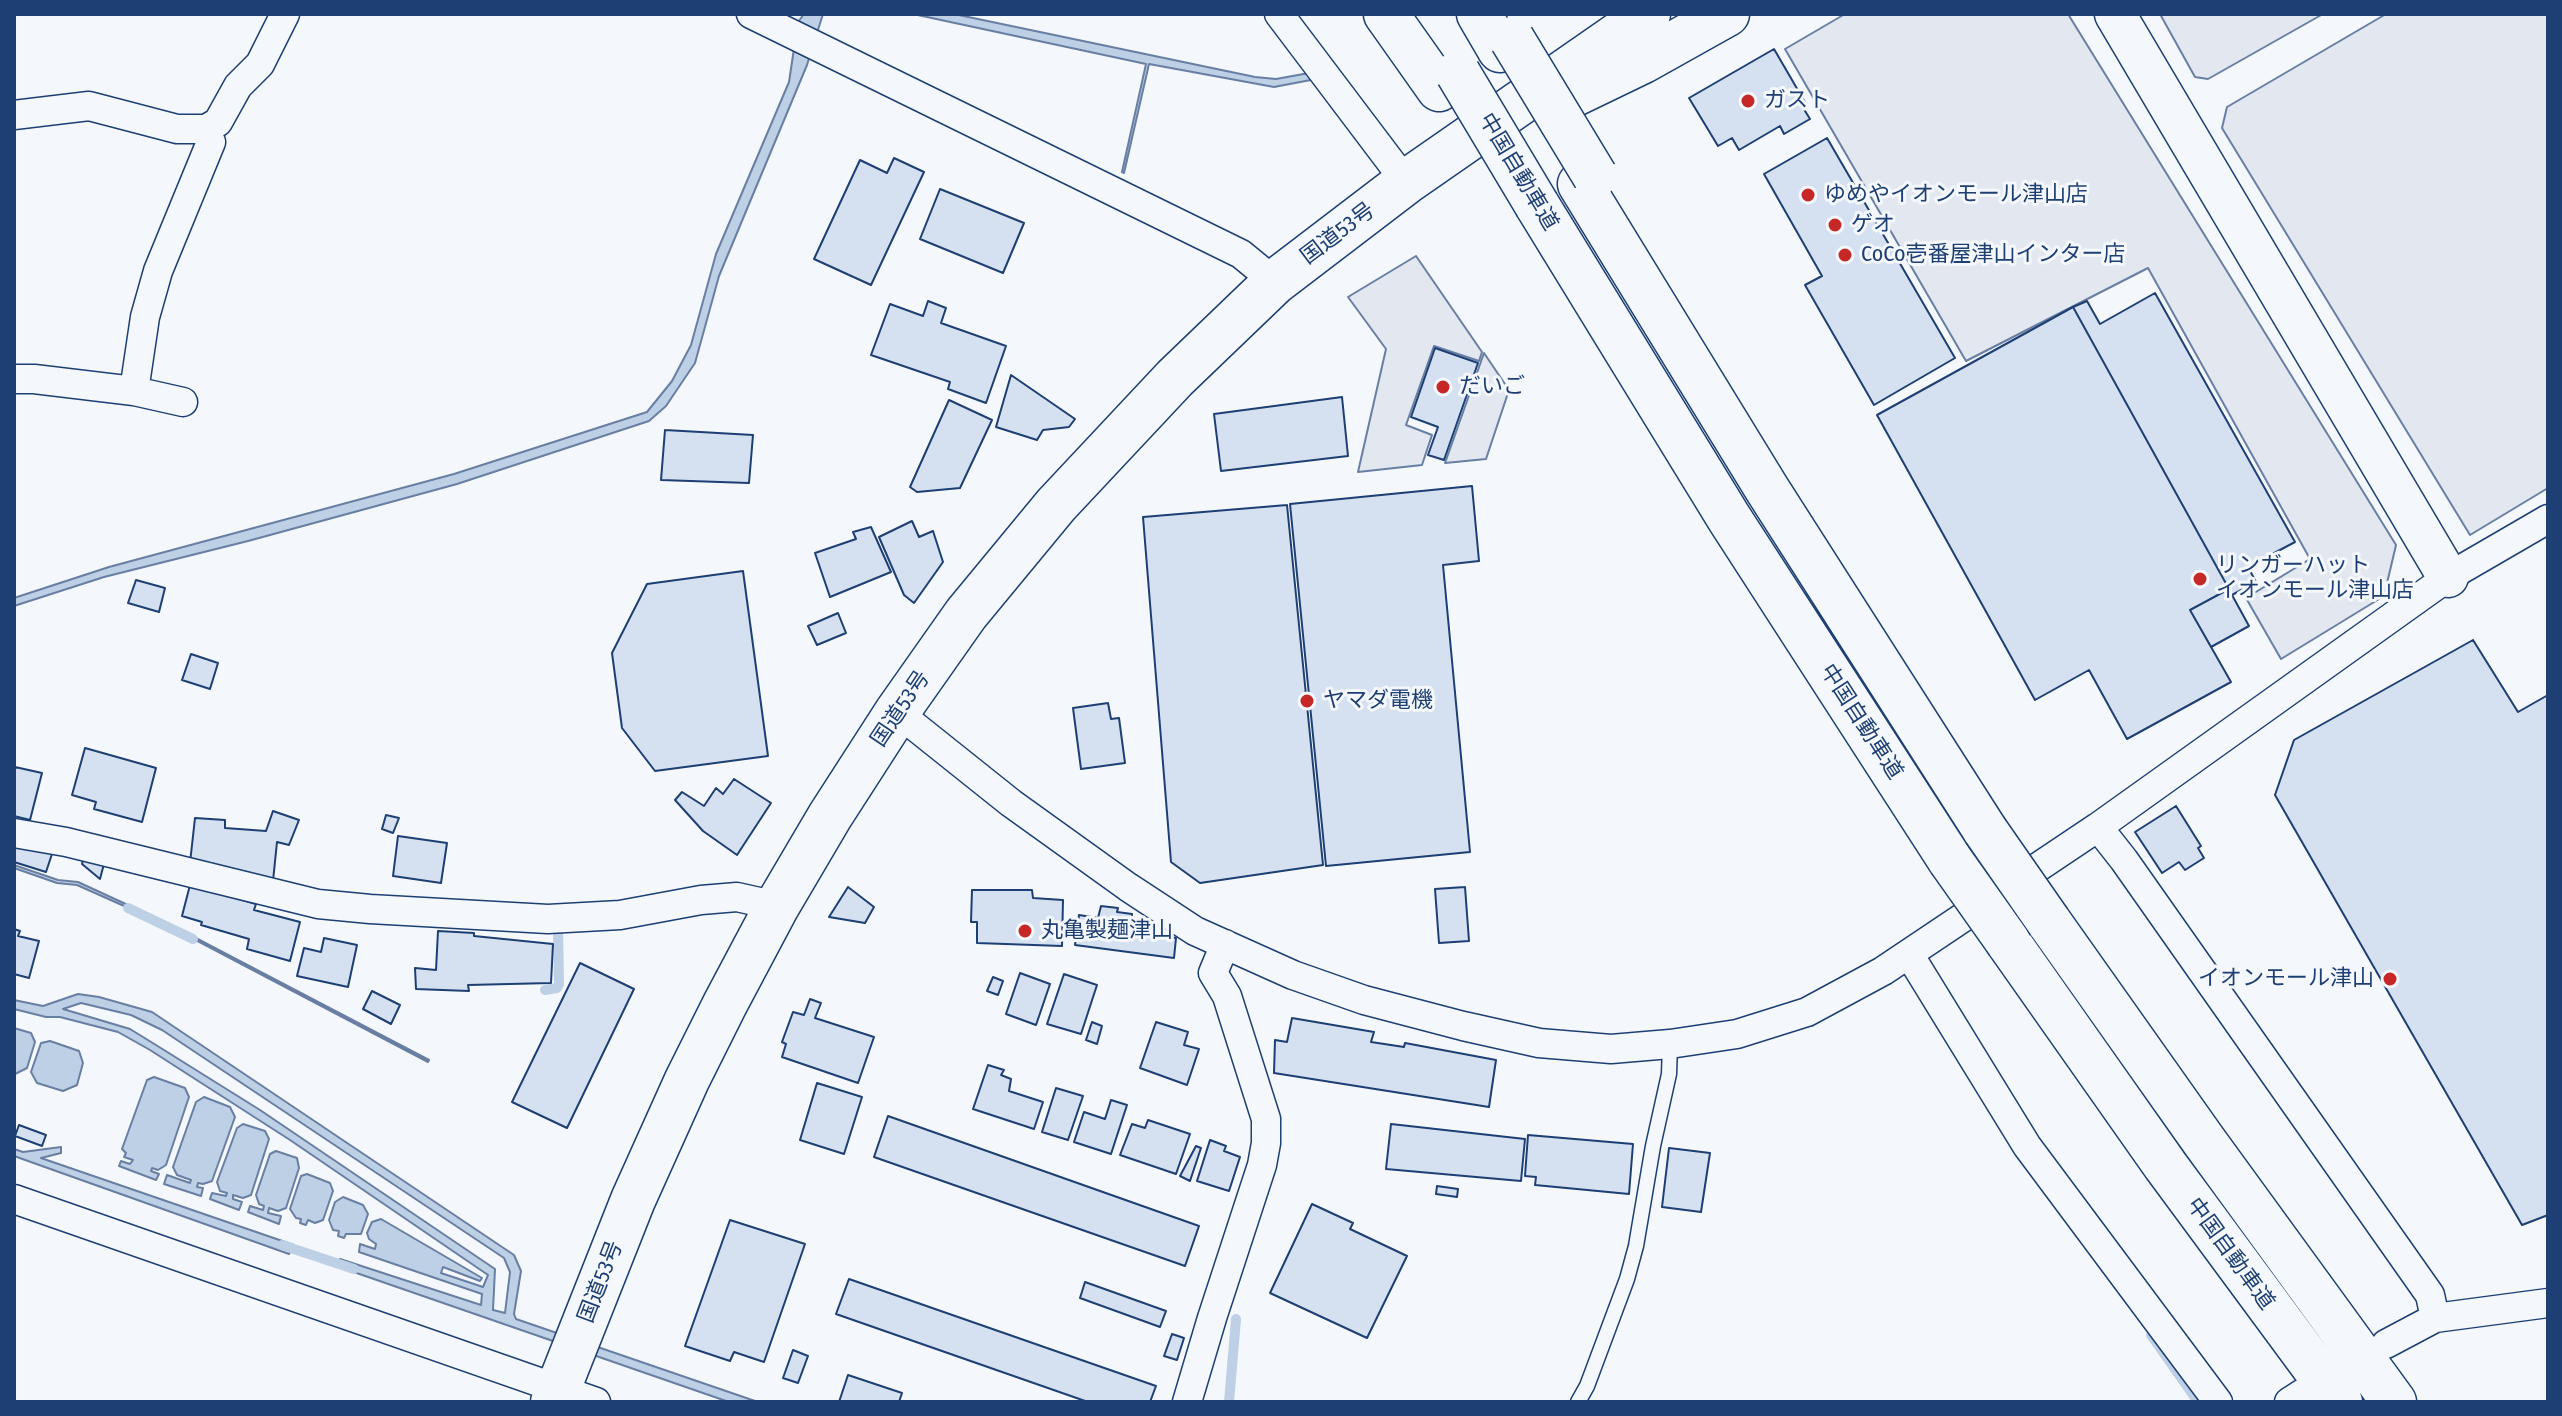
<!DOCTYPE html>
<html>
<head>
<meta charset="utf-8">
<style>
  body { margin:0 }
  #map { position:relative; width:2562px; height:1416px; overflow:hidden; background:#f4f7fb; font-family:"Fira Sans Condensed",sans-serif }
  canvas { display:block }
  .frame { position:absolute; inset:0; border:16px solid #1d3f73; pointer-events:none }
</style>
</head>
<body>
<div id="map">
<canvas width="2562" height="1416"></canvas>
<div class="frame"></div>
</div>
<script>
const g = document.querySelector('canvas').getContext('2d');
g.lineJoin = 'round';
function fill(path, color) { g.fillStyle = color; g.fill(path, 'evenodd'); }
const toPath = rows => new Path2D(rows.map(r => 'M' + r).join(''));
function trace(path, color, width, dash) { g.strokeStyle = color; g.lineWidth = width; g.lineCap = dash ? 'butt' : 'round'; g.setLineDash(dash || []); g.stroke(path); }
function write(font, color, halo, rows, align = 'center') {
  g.font = font + ' "Fira Sans Condensed","Noto Sans JP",sans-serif'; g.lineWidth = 6; g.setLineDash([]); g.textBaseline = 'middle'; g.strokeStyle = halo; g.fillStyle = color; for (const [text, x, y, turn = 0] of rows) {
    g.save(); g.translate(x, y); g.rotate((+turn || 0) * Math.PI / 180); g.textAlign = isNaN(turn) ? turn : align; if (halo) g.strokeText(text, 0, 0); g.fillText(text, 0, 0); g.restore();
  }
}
const parking = toPath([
  [1845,14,2068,14,2396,545,2384,596,2281,659,2246,598,2310,559,2148,268,1966,361,1785,49,1845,14],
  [2160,14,2323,14,2208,79,2195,77,2160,14],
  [2386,14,2548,14,2548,488,2470,535,2222,128,2227,107,2386,14],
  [1416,256,1482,352,1479,361,1434,346,1406,425,1432,435,1422,465,1358,472,1386,349,1348,297,1416,256],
  [1484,353,1509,390,1486,459,1445,463,1484,353]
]);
fill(parking, '#e3e8f0');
trace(parking, '#687fa3', 2);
const water = toPath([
  [804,14,823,14,807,65,719,276,695,363,666,406,649,421,457,484,248,541,104,577,14,606,14,598,109,567,454,474,647,412,672,381,691,345,716,254,789,82,798,22,804,14],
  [913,14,954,14,1255,77,1276,79,1309,73,1316,79,1274,87,1149,64,1124,173,1122,172,1146,64,913,14],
  [14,865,58,880,78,882,169,924,429,1060,428,1062,169,926,77,885,57,883,14,868,14,865],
  [78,994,99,997,152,1012,514,1255,521,1271,514,1314,516,1319,758,1402,729,1402,345,1269,340,1259,481,1305,482,1294,359,1252,360,1244,375,1249,376,1244,369,1239,367,1233,372,1222,381,1219,482,1278,480,1281,443,1267,441,1273,483,1287,488,1275,290,1140,150,1050,118,1032,60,1017,46,1017,14,1009,14,1000,43,1006,78,994],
  [81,1003,131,1015,162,1030,504,1258,510,1272,505,1313,493,1310,495,1269,260,1110,156,1045,130,1029,63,1009,81,1003],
  [14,1028,31,1033,35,1042,27,1068,15,1074,14,1028],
  [50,1041,79,1051,83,1063,77,1085,63,1091,37,1083,31,1072,41,1043,50,1041],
  [154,1077,185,1088,189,1097,166,1165,158,1170,152,1168,151,1171,159,1174,156,1180,119,1166,121,1161,130,1164,133,1160,124,1157,126,1153,122,1149,147,1080,154,1077],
  [204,1097,230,1107,235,1117,212,1181,203,1184,198,1183,197,1187,203,1188,201,1196,164,1184,167,1175,190,1183,191,1180,177,1175,173,1167,196,1102,204,1097],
  [243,1124,265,1131,269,1139,251,1195,243,1198,233,1195,233,1199,242,1202,239,1210,210,1199,212,1193,226,1196,227,1193,220,1191,217,1182,237,1128,243,1124],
  [61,1147,61,1153,41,1158,294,1245,289,1254,14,1156,14,1149,23,1152,61,1147],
  [276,1151,297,1158,299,1168,286,1208,278,1211,269,1208,268,1213,281,1216,279,1224,248,1212,250,1206,263,1210,264,1206,259,1204,256,1195,270,1154,276,1151],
  [307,1174,330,1183,333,1191,323,1220,315,1223,308,1220,306,1225,300,1223,301,1219,296,1218,290,1209,301,1176,307,1174],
  [343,1197,363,1205,368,1214,361,1234,346,1234,344,1238,338,1236,339,1231,333,1230,329,1220,335,1202,343,1197]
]);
fill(water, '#bed0e5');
trace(water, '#687fa3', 2);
trace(toPath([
  [128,908,193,939],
  [545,990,557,988,559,984,558,926,554,924],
  [282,1245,354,1269],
  [2151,1335,2198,1402],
  [1229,1402,1236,1319]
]), '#bed0e5', 10);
const building = toPath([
  [1774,49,1806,104,1802,106,1810,119,1784,134,1780,126,1739,150,1732,138,1718,146,1689,98,1774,49],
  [1827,138,1955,358,1874,405,1805,285,1822,276,1764,174,1827,138],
  [894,158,924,172,871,285,814,259,860,160,887,173,894,158],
  [940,189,1024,223,1003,273,920,239,940,189],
  [2155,293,2295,542,2248,567,2256,582,2232,595,2249,626,2211,647,2190,610,2229,589,2073,307,2087,301,2100,324,2155,293],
  [928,301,946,308,941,323,1006,346,986,403,948,389,950,382,871,355,890,304,923,316,928,301],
  [2073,307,2229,589,2190,610,2231,682,2127,739,2089,670,2035,700,1877,415,2073,307],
  [1435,348,1478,363,1444,460,1428,455,1438,427,1411,417,1435,348],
  [1011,375,1075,419,1069,427,1043,430,1037,440,996,427,1011,375],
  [1342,397,1348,456,1221,471,1214,414,1342,397],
  [949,400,992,420,960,488,917,492,910,487,949,400],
  [665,430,753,435,749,483,661,480,665,430],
  [1472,486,1479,561,1443,565,1470,852,1326,866,1290,504,1472,486],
  [1287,505,1323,865,1200,883,1171,862,1143,517,1287,505],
  [912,521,919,537,933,531,943,562,914,603,904,595,879,537,912,521],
  [871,527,891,572,830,597,815,553,856,539,853,532,871,527],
  [743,571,768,756,655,771,622,728,612,653,647,584,743,571],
  [136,580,165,588,159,612,128,603,136,580],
  [838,613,846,633,817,645,808,626,838,613],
  [2473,640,2518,712,2548,695,2548,1215,2522,1225,2275,795,2294,740,2473,640],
  [191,654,218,663,210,689,182,680,191,654],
  [1108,703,1111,719,1119,718,1125,763,1081,769,1073,708,1108,703],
  [85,748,156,768,142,822,94,809,96,802,72,795,85,748],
  [15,767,42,773,30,820,14,816,15,767],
  [734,779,771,803,737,855,703,831,675,800,682,792,704,806,716,788,723,794,734,779],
  [2176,806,2201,846,2198,848,2204,858,2185,870,2179,862,2162,873,2135,832,2176,806],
  [273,811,299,820,289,845,277,842,273,881,190,863,195,818,225,820,225,828,266,831,273,811],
  [386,815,399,818,393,833,382,829,386,815],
  [398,836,447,843,441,883,393,876,398,836],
  [14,846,53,851,46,872,14,862,14,846],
  [84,856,105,860,100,879,82,864,84,856],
  [190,885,256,904,254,910,300,922,290,961,247,949,249,939,201,925,202,922,182,916,190,885],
  [848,887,874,907,865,923,829,917,848,887],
  [1465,887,1469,941,1439,943,1435,889,1465,887],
  [972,890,1032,890,1033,898,1063,900,1062,946,977,943,977,922,971,922,972,890],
  [1101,906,1118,908,1117,912,1132,914,1132,922,1151,925,1150,929,1155,930,1155,934,1176,938,1174,958,1075,945,1079,915,1098,918,1101,906],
  [14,929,20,931,18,936,39,941,29,978,14,974,14,929],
  [438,931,474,933,474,936,553,944,551,983,468,985,469,991,416,989,415,968,436,970,438,931],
  [324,938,357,945,348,987,297,976,304,948,321,952,324,938],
  [580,963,634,989,567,1128,512,1102,580,963],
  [1020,973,1050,984,1036,1025,1006,1014,1020,973],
  [1064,974,1097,985,1081,1034,1047,1024,1064,974],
  [993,977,1003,981,998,995,987,991,993,977],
  [372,991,400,1005,391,1024,363,1009,372,991],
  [810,999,821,1003,815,1018,874,1037,858,1083,782,1057,786,1044,782,1042,793,1012,804,1015,810,999],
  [1292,1018,1374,1032,1371,1042,1404,1047,1405,1043,1496,1060,1489,1107,1274,1073,1275,1040,1287,1042,1292,1018],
  [1092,1022,1102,1026,1097,1044,1086,1040,1092,1022],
  [1156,1022,1188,1032,1184,1045,1199,1049,1187,1085,1140,1068,1156,1022],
  [988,1065,1004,1070,1001,1075,1011,1079,1009,1091,1043,1102,1034,1129,973,1109,988,1065],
  [817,1083,862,1097,844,1154,800,1140,817,1083],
  [1056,1088,1083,1096,1068,1140,1042,1132,1056,1088],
  [1111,1100,1127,1105,1111,1154,1074,1142,1084,1112,1105,1119,1111,1100],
  [888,1116,1199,1226,1185,1266,874,1157,888,1116],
  [1148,1120,1190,1134,1176,1174,1120,1155,1132,1124,1145,1128,1148,1120],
  [1391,1124,1525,1139,1521,1181,1386,1169,1391,1124],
  [19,1125,46,1135,42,1146,15,1136,19,1125],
  [1528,1135,1633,1144,1629,1194,1535,1185,1536,1177,1525,1176,1528,1135],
  [1210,1140,1226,1146,1224,1151,1240,1157,1229,1191,1197,1181,1210,1140],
  [1196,1146,1201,1148,1190,1181,1180,1176,1196,1146],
  [1669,1148,1710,1153,1701,1212,1662,1207,1669,1148],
  [1437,1186,1458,1189,1457,1197,1436,1194,1437,1186],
  [1312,1204,1353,1223,1350,1229,1407,1256,1367,1338,1270,1293,1312,1204],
  [730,1220,805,1244,764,1362,734,1352,730,1361,685,1346,730,1220],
  [849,1279,1156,1386,1150,1402,1088,1402,836,1314,849,1279],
  [1085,1282,1166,1311,1160,1327,1080,1298,1085,1282],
  [1172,1334,1184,1338,1177,1360,1164,1356,1172,1334],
  [793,1350,808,1356,798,1383,783,1378,793,1350],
  [848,1375,902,1393,899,1402,839,1402,848,1375]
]);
fill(building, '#d5e0f0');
trace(building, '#1d3f73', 2);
const lane = toPath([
  [1578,1402,1587,1386,1627,1279,1636,1246,1653,1146,1669,1074,1670,1044]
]);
const street = toPath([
  [751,14,1241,254,1275,282],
  [1279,14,1406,182],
  [14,115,89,106,177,129,206,129,218,122,238,86,260,64,285,14],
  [14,379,34,379,134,391,183,402],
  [134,391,145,317,158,271,211,142,206,129],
  [897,712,1011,803,1128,887,1195,931,1293,975,1364,1000,1463,1026,1539,1043,1611,1049,1670,1044,1737,1034,1807,1012,1883,971,2098,827,2448,577,2548,519],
  [2098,827,2124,860,2430,1295,2435,1318,2386,1344],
  [14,833,66,842,318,904,370,909,548,919,620,915,701,900,737,897,777,906],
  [1909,954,2027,1146,2218,1402],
  [14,1199,596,1402],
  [2435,1318,2548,1303],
  [1187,1402,1212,1318,1262,1165,1266,1143,1266,1119,1227,996,1213,973,1225,944],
  [2289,1402,2303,1393]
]);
const secondary = toPath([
  [2115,14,2448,577]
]);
const highway = toPath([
  [1386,14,1439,89],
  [1479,14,1500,50],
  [1556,103,1643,61,1727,14],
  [1580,184,1767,489,1985,830],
  [1537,205,1729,518,1950,860],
  [2049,922,2204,1141,2394,1402],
  [2008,942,2165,1165,2340,1402],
  [553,1402,633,1200,687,1080,725,1004,777,906,830,816,897,712,966,614,1056,505,1175,378,1275,282,1406,182,1648,14]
]);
trace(lane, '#1d3f73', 17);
trace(street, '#1d3f73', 31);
trace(secondary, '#1d3f73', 43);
trace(highway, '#1d3f73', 47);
trace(lane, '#f4f7fb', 14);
trace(street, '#f4f7fb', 28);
trace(secondary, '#f4f7fb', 40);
trace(highway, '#f4f7fb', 44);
const highwayBridge = toPath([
  [1512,39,1595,176],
  [1458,73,1537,205],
  [1985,830,2049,922],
  [1950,860,2008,942]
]);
trace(highwayBridge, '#1d3f73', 47, []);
trace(highwayBridge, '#f4f7fb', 44);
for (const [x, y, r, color] of [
  [1748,101,8,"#c62828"],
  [1808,195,8,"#c62828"],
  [1835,225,8,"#c62828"],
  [1845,255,8,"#c62828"],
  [1443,387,8,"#c62828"],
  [2200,579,8,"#c62828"],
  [1307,701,8,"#c62828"],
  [1025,931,8,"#c62828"],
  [2390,979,8,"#c62828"]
]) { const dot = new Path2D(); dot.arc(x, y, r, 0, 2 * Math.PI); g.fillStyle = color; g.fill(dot); trace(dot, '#f4f7fb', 3); }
write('22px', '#1d3f73', '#f4f7fb', [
  ["ガスト",1764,101],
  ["ゆめやイオンモール津山店",1824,195],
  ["ゲオ",1851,225],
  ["CoCo壱番屋津山インター店",1861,255],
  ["だいご",1459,387],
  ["リンガーハット",2216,566],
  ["イオンモール津山店",2216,591],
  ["ヤマダ電機",1323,701],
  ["丸亀製麺津山",1041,931],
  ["イオンモール津山",2374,979,"right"]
], 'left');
write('22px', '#1d3f73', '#f4f7fb', [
  ["中国自動車道",1518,172,59],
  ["国道53号",1338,234,-37],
  ["国道53号",901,709,-56],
  ["中国自動車道",1861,722,57],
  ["中国自動車道",2230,1254,54],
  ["国道53号",601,1282,-69]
]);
</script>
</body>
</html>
